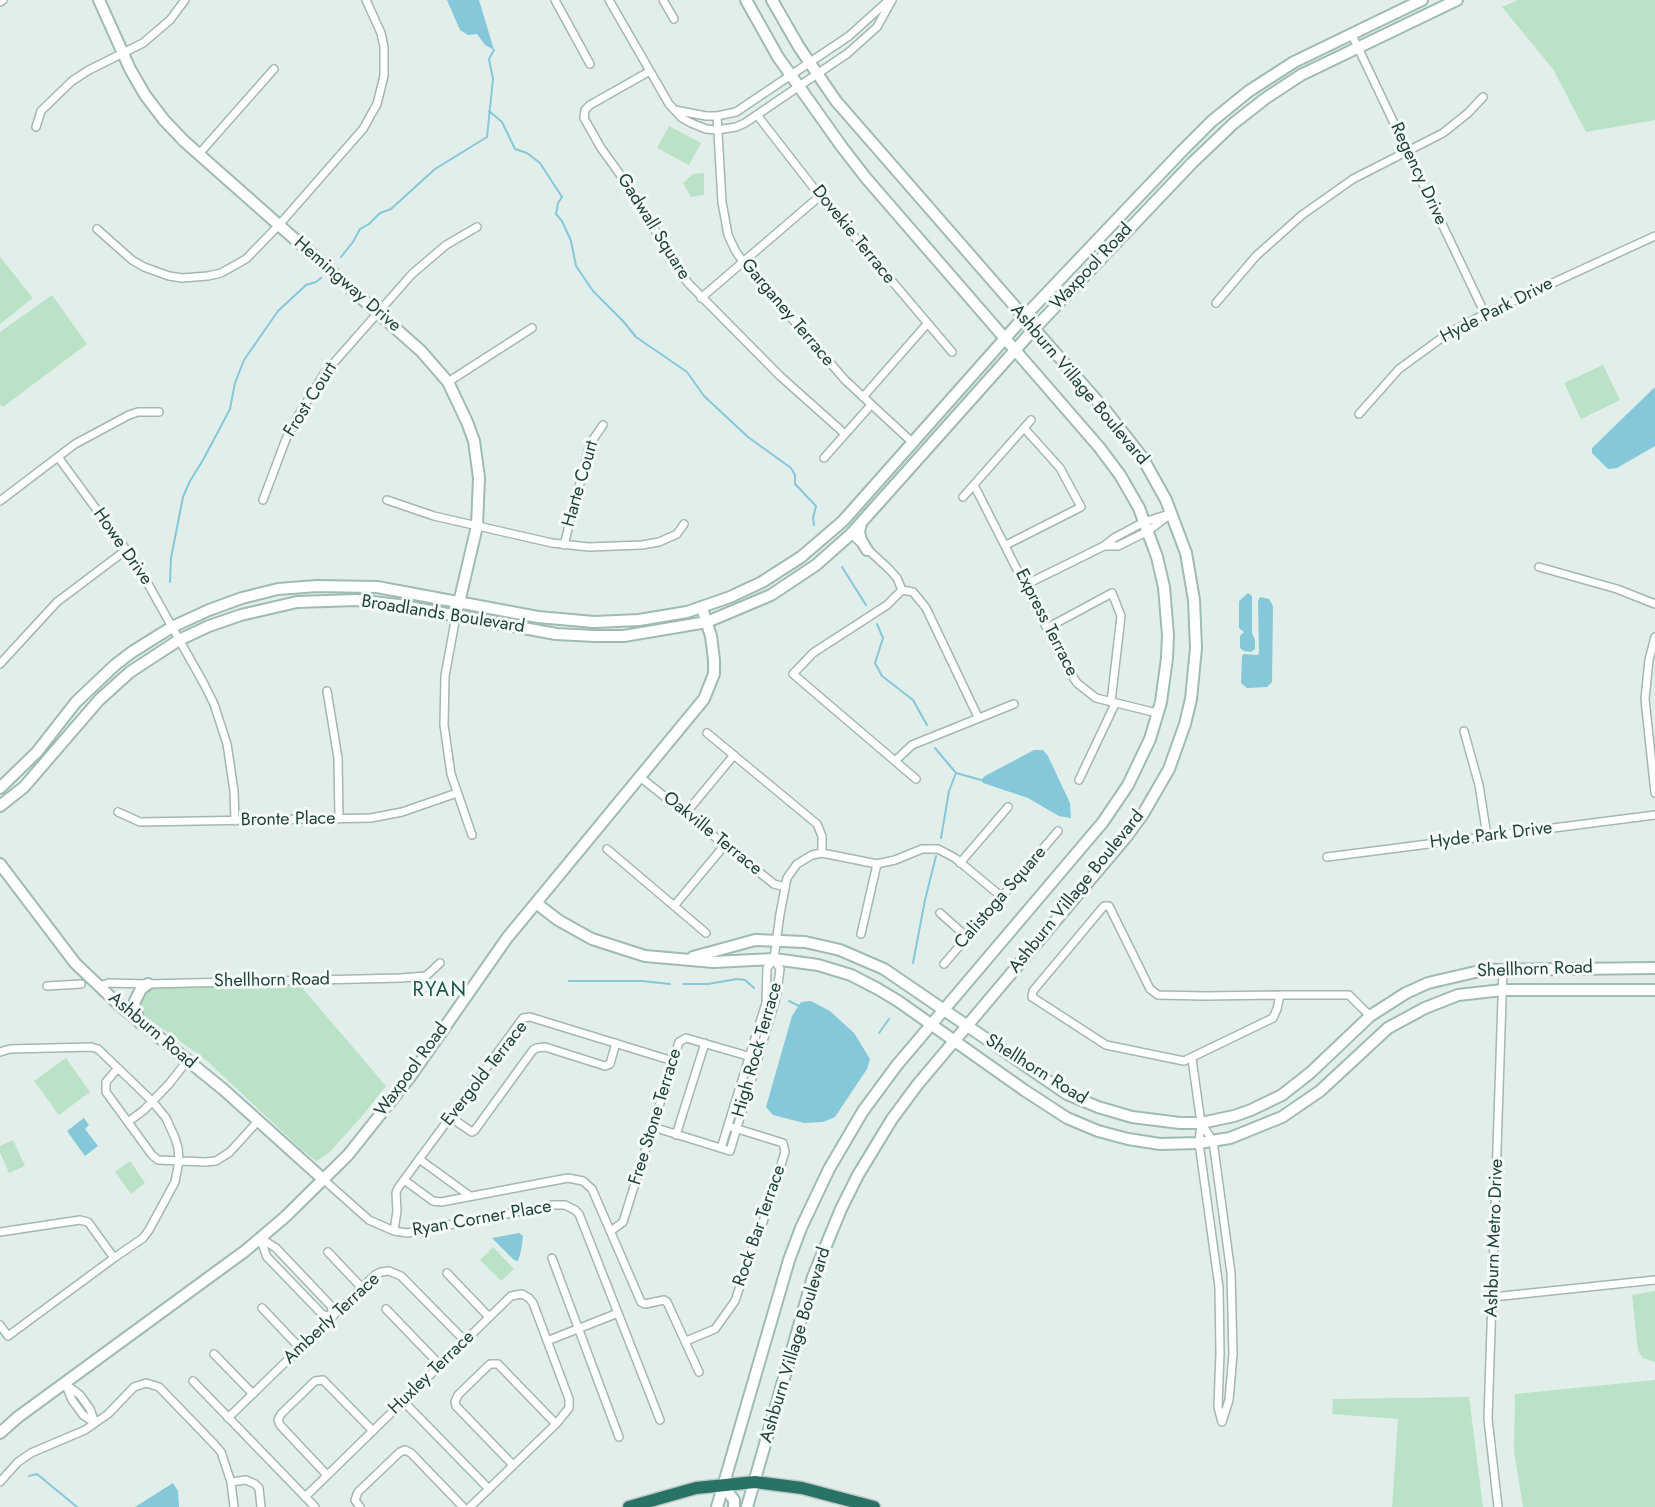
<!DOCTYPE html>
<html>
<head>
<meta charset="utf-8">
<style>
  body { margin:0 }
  canvas { display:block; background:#e2eeea }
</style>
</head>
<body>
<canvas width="1655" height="1507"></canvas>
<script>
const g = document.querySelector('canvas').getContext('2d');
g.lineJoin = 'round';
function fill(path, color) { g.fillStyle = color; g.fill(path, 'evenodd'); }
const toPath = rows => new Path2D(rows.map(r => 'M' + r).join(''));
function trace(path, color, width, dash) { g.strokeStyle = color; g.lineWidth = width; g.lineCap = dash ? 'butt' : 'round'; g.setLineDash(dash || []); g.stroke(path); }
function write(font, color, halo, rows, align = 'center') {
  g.font = font + ' Jost,sans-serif'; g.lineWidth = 6; g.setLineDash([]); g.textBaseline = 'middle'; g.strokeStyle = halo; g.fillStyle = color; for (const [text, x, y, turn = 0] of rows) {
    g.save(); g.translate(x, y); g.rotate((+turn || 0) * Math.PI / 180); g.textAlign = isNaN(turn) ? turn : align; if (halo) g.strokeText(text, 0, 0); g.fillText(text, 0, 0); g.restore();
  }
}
fill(toPath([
  [1518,0,1655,0,1655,120,1586,132,1553,69,1502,7],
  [669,126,701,143,689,165,657,148],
  [704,173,704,195,691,197,683,183,693,174],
  [0,257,33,298,0,324],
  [52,295,87,344,3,407,0,404,0,332],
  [1603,365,1620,400,1581,419,1564,383],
  [299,984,303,985,304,990,386,1086,363,1115,328,1154,316,1161,302,1150,206,1060,146,1017,139,1006,142,996,150,988,159,987],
  [66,1058,90,1092,59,1115,34,1081],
  [13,1140,25,1166,9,1173,0,1152,0,1146],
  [130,1161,145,1183,131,1194,115,1172],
  [493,1247,514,1269,501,1281,480,1260],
  [1655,1291,1655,1362,1643,1358,1638,1351,1632,1295],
  [1655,1380,1655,1507,1523,1507,1514,1451,1515,1394],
  [1469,1397,1483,1507,1392,1507,1398,1419,1332,1414,1333,1399]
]), '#b9e2c6');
fill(toPath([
  [447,0,479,0,494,50,485,45,477,34,468,35,460,30],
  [1655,387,1655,446,1617,468,1608,469,1592,453,1592,448],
  [1248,593,1252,596,1252,633,1255,640,1255,649,1251,652,1244,651,1240,648,1240,636,1244,632,1239,628,1239,601],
  [1260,597,1269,599,1273,606,1272,682,1267,687,1247,688,1241,683,1242,657,1243,654,1258,655,1259,653,1258,601],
  [1034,750,1043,750,1048,756,1070,803,1071,818,1059,816,1028,798,983,783,981,780,985,776],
  [811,1001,830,1011,854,1033,870,1059,867,1069,835,1117,823,1122,804,1123,773,1115,766,1107,792,1016,801,1002],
  [84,1118,89,1125,85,1129,98,1146,85,1156,67,1131],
  [519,1233,523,1236,521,1251,518,1261,514,1260,492,1238],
  [173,1483,178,1491,179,1507,135,1507]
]), '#84c8da');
trace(toPath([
  [489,111,502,122,515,149,527,153,540,163,562,197,558,203,556,214,562,221,571,241,576,266,593,291,623,321,636,337,687,372,704,396,748,437,791,468,795,475,795,484,816,506,813,518,814,525],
  [341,257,353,242,360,229,369,224,380,213,391,209,435,169,487,137,493,79,489,59,494,50],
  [842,567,866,605],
  [170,582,171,558,183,497,190,481,203,460,230,409,235,383,244,360,278,311,306,285,316,282,321,278],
  [877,624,883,638,875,663,882,676,913,700,927,725],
  [935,748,956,773,981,780],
  [941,838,949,791,956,773],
  [913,963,925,900,936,856],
  [569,981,642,981,670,984],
  [683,984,708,984,737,979,745,980,754,988],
  [789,1001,799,1006],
  [879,1033,889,1019],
  [29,1476,37,1474,77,1507]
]), '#84c8da', 2);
const street = toPath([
  [555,0,590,64],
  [609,0,669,104,682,118,691,123,706,129,717,130,736,127,745,123,848,53,877,27,892,0],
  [663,0,674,19],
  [0,2,3,0],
  [1351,33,1485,314],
  [650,71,590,105,585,110,584,118,601,148,632,191,681,274,689,284,780,376,845,434],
  [675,110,706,116,717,116,736,112,849,36,889,0],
  [757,115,820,196,952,352],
  [717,116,722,202,728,235,735,250,743,262,845,380,913,443],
  [36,127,41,111,72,81,89,70,143,43,170,20,185,0],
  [199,154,274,69],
  [97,229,132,260,144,267,169,276,182,278,208,276,221,273,246,259,279,225,363,129,377,104,384,76,384,47,381,33,366,0],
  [701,298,820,196],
  [1216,303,1256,256,1302,215,1353,179,1443,133,1468,113,1483,97],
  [448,382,532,328],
  [863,397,927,324],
  [1359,414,1399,369,1447,334,1485,314,1655,236],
  [58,457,138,566,204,684,214,704,227,744,234,791,235,821],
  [824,458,871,405],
  [974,485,1067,668,1077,683,1096,698,1157,713],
  [963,497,1031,420],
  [263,500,286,439,298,416,324,374,412,274,446,245,477,227],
  [387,500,434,516,552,543,589,547,642,545,659,542,677,534,684,524],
  [0,501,75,444,129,415,138,412,159,412],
  [851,534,889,569,897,578,902,590,913,592,926,608,978,717],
  [564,545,590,444,603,425],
  [1006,545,1081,507,1060,468,1024,428],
  [1104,546,1118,546,1148,531,1168,516],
  [1539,567,1617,589,1655,604],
  [1025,585,1104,546,1114,538,1144,522,1172,513],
  [902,590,887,605,813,653,793,674,916,779],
  [456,616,445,676,444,725,451,774,472,835],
  [1047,628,1112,593,1121,616,1111,702],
  [1655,637,1649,660,1645,699,1655,793],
  [0,664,57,602,126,550],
  [327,691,338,758,339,819],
  [1464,731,1479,785,1487,836],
  [707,733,817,824,822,836,822,853],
  [895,761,912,745,1014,704],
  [640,777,774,884,785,887],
  [1079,780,1115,704],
  [118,812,140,822,371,818,402,812,457,793],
  [686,813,734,755],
  [607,849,706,933],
  [1327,857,1655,815],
  [960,863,1008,807],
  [674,906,724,846],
  [940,913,967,937],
  [861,934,877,864],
  [774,959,780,914,787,878,797,864,812,855,822,853,877,864,895,860,922,849,938,849,955,858,1002,897],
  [944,964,1058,831],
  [47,986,81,984],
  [99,986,109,983,148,984,401,978,426,976,440,963],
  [1280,995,1277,1009,1273,1018,1184,1061,1106,1045,1032,997,1033,991,1104,906,1109,906,1150,989,1158,995,1204,996,1280,995,1349,995,1370,1016],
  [0,1052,10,1049,91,1047,98,1049,152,1101,166,1118,175,1138,178,1148,179,1161,175,1182,149,1230,143,1238,114,1258],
  [1192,1059,1201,1123,1213,1141,1231,1273,1233,1354,1229,1400,1222,1422],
  [118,1068,106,1082,106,1092,152,1155,158,1160,205,1162,216,1161,230,1152,258,1121],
  [450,1117,472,1132,475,1130,533,1050,537,1048,545,1047,605,1066,610,1064,616,1043],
  [128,1122,144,1110,169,1084,187,1061],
  [1201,1123,1199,1143,1219,1287,1220,1353,1218,1407,1222,1422],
  [653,1127,730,1151,776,998,780,969,774,959],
  [676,1135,705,1043],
  [721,1148,766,1003,767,968,774,959],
  [419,1159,470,1196],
  [324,1180,369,1220,394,1231,407,1233,553,1205,565,1205,575,1210,579,1214,660,1420],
  [404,1180,433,1201,441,1202,568,1178,583,1181,592,1189,641,1302,645,1304,664,1300,667,1302,699,1372],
  [394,1231,397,1211,396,1193,398,1188,523,1018,530,1017,673,1061],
  [611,1231,623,1222,679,1042,686,1038,758,1059],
  [0,1232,80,1220,88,1222,91,1226,114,1258,8,1336,0,1325],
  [260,1238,276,1248,331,1306,333,1316,323,1315,267,1257,260,1238],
  [328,1252,362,1288],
  [552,1258,619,1437],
  [447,1273,489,1317],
  [1493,1297,1655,1280],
  [262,1308,300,1348],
  [386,1309,440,1365],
  [547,1341,618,1313],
  [686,1341,715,1329,735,1301,757,1235,763,1222,785,1152,783,1143,728,1126],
  [214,1354,253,1394],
  [193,1381,315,1507],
  [64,1383,80,1395,90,1409,95,1423],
  [65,1383,72,1400,83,1415,95,1423],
  [403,1401,489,1489],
  [228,1418,375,1275,381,1272,389,1271,401,1276,465,1341],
  [513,1465,456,1406,455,1402,458,1395,490,1364,498,1364,556,1424],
  [327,1475,280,1425,278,1420,281,1414,315,1381,323,1380,373,1431],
  [0,1482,18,1462,31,1453,85,1430,108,1414,134,1387,146,1383,159,1387,214,1444,221,1452,231,1482],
  [305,1497,511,1296,522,1294,529,1298,533,1303,569,1399,569,1408,556,1424,470,1507],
  [234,1507,231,1482,246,1480,255,1484,259,1488,261,1507],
  [360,1507,355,1500,358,1492,400,1452,405,1450,411,1453,463,1507],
  [1498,1507,1488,1419,1503,969]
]);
const secondary = toPath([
  [99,0,130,69,145,95,164,120,184,141,421,351,448,382,467,422,474,441,479,478,477,526,458,607],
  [861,523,859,532,861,540,867,550],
  [0,788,37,752,76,702,115,665,132,652,172,627,209,610,242,598,278,589,317,586,377,587,538,617,594,622,639,620,687,612,730,597,762,582,801,557,843,521,1024,317,1181,152,1212,121,1249,91,1294,62,1422,0],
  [0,806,24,787,99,700,130,672,179,640,209,626,241,615,297,602,356,600,398,605,556,634,595,636,624,636,707,622,771,595,816,565,851,534,1034,329,1192,163,1234,123,1266,98,1301,75,1457,0],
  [0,864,75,963,117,1003,224,1090,324,1180],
  [536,903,558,920,592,939,645,956,713,962,774,959,818,965,851,975,878,989,898,1001,1024,1090,1067,1118,1098,1131,1128,1139,1160,1144,1199,1143,1230,1138,1282,1117,1320,1091,1388,1028,1425,1008,1458,995,1503,990,1655,990],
  [693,957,755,940,805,942,840,950,884,969,1067,1094,1098,1107,1132,1117,1180,1123,1201,1123,1234,1116,1251,1110,1282,1095,1310,1073,1370,1016,1406,993,1428,983,1484,970,1655,968],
  [140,1023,134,1006,135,1001,141,989,148,984],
  [0,1433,18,1417,245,1251,285,1217,348,1155,410,1077,507,938,704,699,714,674,714,660,711,636,702,608],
  [723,1486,734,1500,734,1507],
  [717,1507,789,1260,801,1228,829,1169,863,1111,897,1065,1103,822,1128,785,1150,739,1161,702,1167,658,1168,635,1164,587,1157,557,1139,508,1120,475,1099,447,866,178,842,147,778,57,746,0],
  [747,1507,813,1277,841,1209,858,1175,892,1119,918,1084,1127,836,1143,814,1169,769,1185,724,1191,699,1196,648,1194,600,1186,553,1166,500,1142,457,1106,411,836,101,799,47,772,0]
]);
const highway = toPath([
  [629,1507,696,1488,755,1482,802,1488,874,1507]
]);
trace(street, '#a4b7b2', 10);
trace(secondary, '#9fbbb3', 14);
trace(highway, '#c1cac8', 15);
trace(street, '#fff', 7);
trace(secondary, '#fff', 10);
trace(highway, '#287266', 12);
write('18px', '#20423a', '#f4faf7', [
  ["Regency Drive",1418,174,65],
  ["Gadwall Square",653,227,58],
  ["Dovekie Terrace",853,235,51],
  ["Waxpool Road",1092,267,-47],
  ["Hemingway Drive",347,285,41],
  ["Hyde Park Drive",1497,311,-27],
  ["Garganey Terrace",787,313,50],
  ["Ashburn Village Boulevard",1079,385,50],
  ["Frost Court",311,400,-58],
  ["Harte Court",581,484,-74],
  ["Howe Drive",122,547,55],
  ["Broadlands Boulevard",443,615,9],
  ["Express Terrace",1046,623,63],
  ["Bronte Place",288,820,-1],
  ["Oakville Terrace",712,834,39],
  ["Hyde Park Drive",1491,836,-7],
  ["Ashburn Village Boulevard",1077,892,-51],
  ["Calistoga Square",1001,898,-49],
  ["Shellhorn Road",1535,970,-2],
  ["Shellhorn Road",272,981,-1],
  ["Ashburn Road",152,1031,40],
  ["High Rock Terrace",758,1050,-74],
  ["Waxpool Road",412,1070,-54],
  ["Shellhorn Road",1036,1070,32],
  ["Evergold Terrace",485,1074,-52],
  ["Free Stone Terrace",656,1117,-73],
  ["Ryan Corner Place",482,1219,-10],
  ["Rock Bar Terrace",760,1226,-71],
  ["Ashburn Metro Drive",1495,1238,-88],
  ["Amberly Terrace",332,1319,-43],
  ["Ashburn Village Boulevard",796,1345,-73],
  ["Huxley Terrace",432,1373,-44]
]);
g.letterSpacing = '1.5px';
write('20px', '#19574b', '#f4faf7', [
  ["RYAN",440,991]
]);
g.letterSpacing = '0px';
</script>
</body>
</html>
